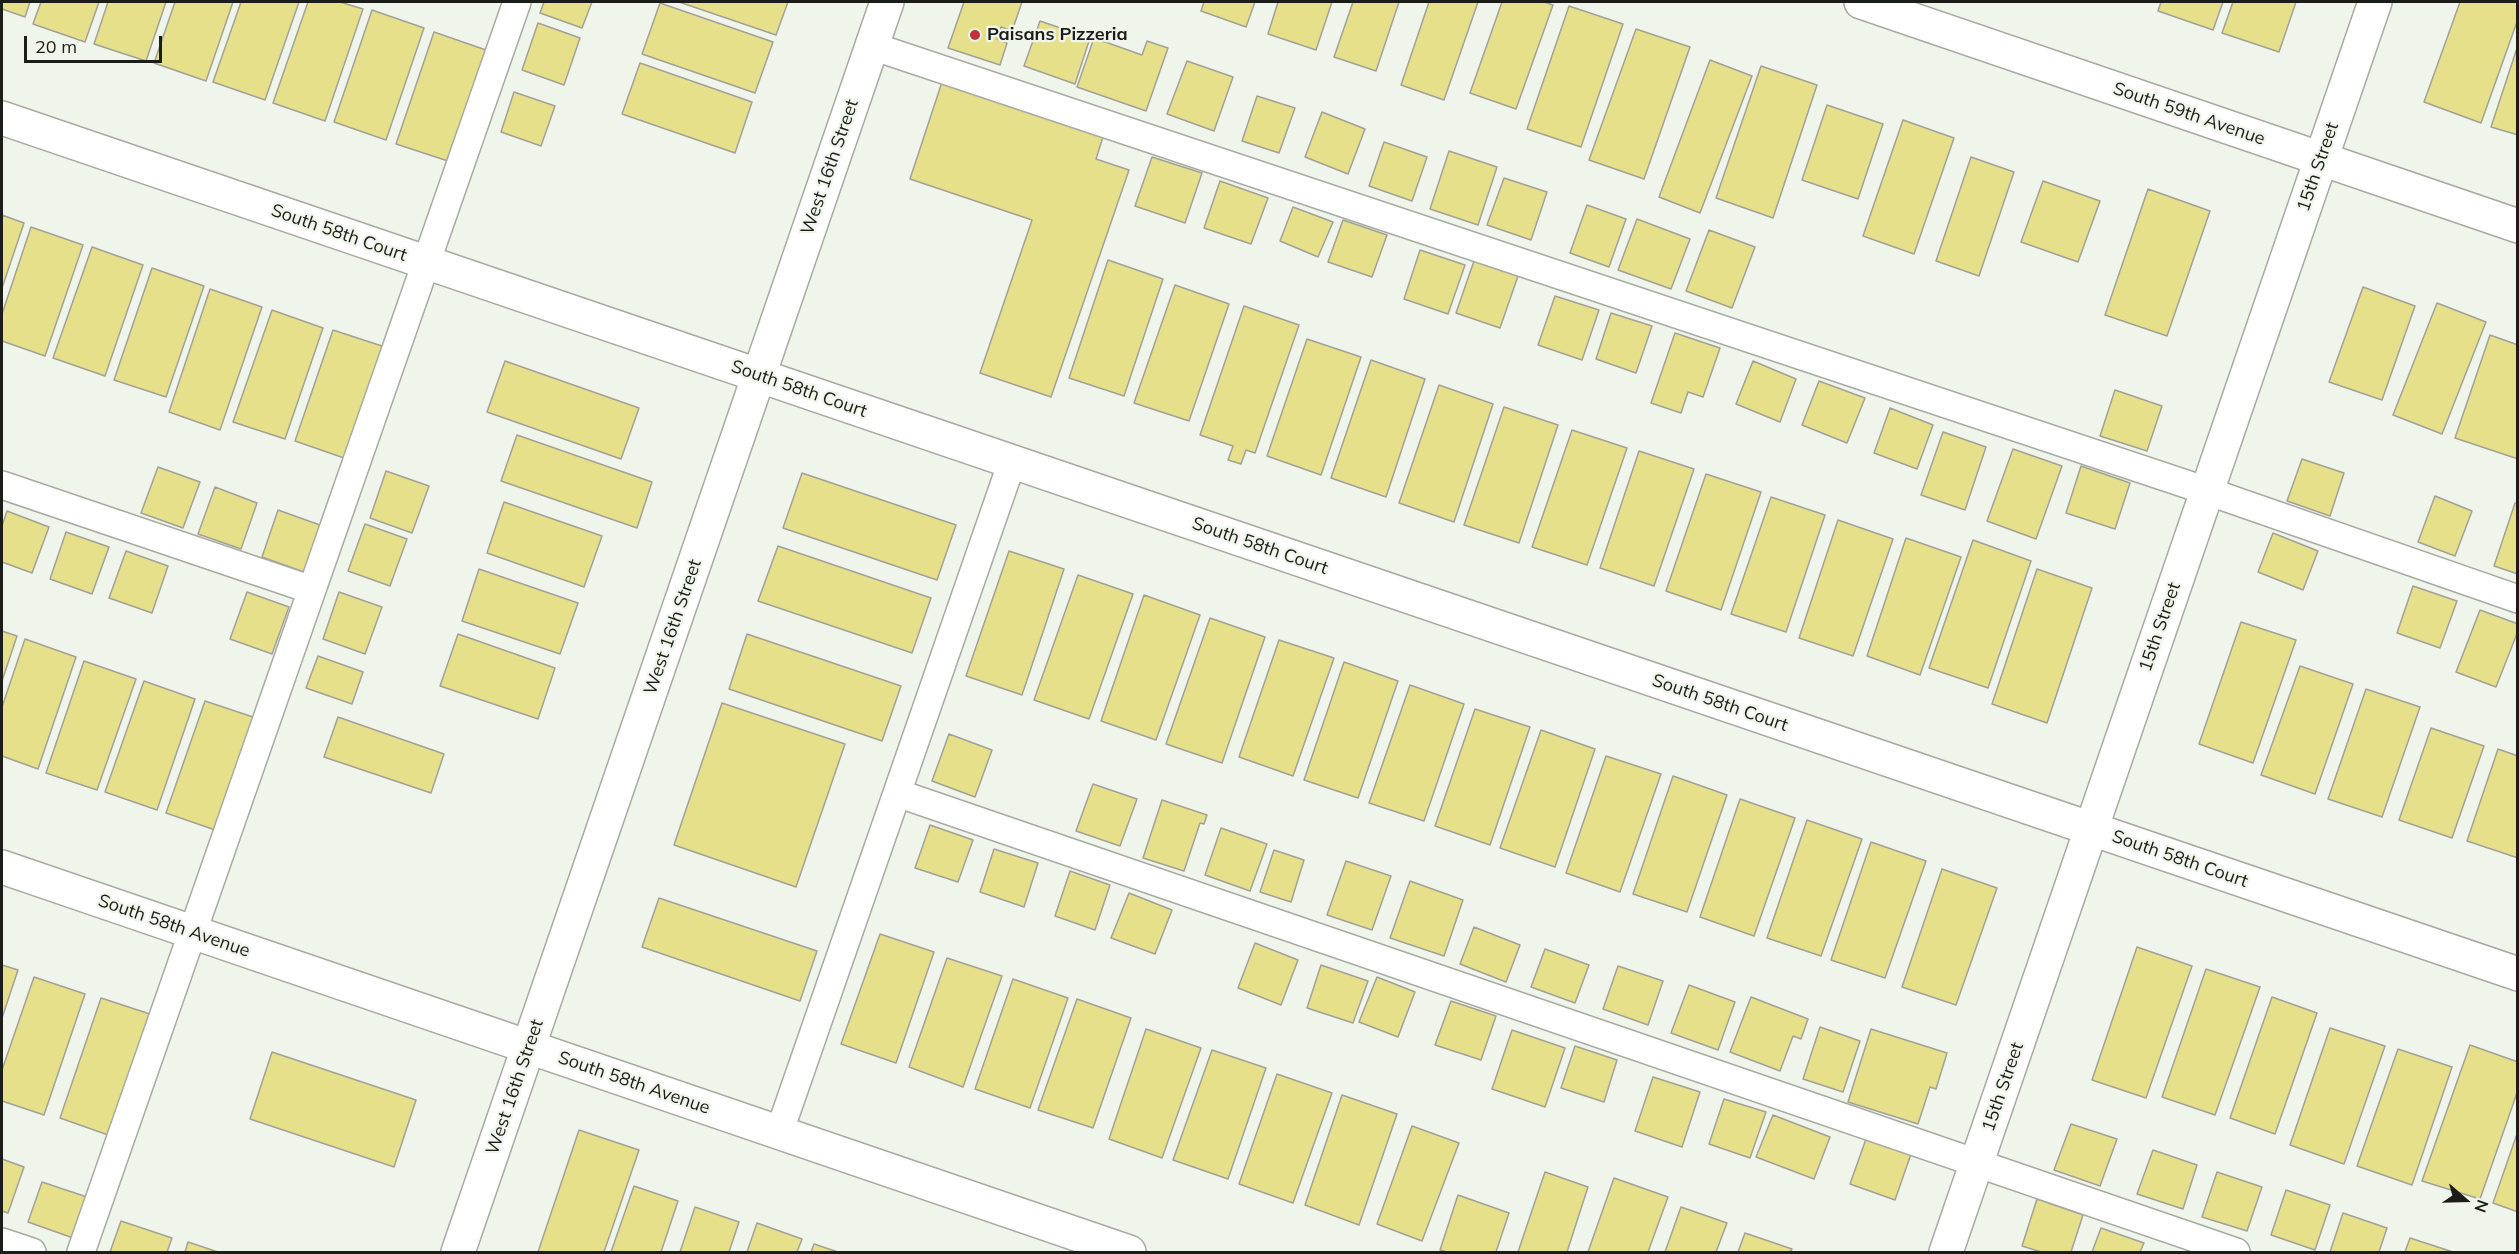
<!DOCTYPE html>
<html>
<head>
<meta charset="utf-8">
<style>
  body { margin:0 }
  #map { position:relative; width:2519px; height:1254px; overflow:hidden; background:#f0f5eb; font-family:Mulish,sans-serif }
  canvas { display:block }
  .frame { position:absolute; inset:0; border:3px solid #1b1d19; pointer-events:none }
  .north { position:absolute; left:2435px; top:1170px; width:60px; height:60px; -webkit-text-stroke:4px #f0f5eb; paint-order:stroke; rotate:110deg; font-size:16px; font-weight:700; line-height:24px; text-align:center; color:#1b1d19 }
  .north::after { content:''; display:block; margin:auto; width:21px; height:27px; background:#1b1d19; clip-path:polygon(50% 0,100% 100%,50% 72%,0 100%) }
  .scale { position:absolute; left:24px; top:36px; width:138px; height:27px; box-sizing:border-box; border:3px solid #1b1d19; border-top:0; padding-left:8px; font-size:18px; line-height:21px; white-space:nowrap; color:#1b1d19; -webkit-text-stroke:4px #f0f5eb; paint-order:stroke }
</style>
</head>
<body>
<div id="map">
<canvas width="2519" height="1254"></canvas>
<div class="frame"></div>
<div class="north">N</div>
<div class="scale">20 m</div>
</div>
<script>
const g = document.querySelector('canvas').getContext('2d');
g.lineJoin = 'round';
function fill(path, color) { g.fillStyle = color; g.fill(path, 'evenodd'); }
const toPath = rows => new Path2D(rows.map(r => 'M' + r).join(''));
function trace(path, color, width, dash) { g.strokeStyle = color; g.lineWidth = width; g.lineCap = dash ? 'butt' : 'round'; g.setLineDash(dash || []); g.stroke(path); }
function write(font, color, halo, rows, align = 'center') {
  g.font = font + ' Mulish,sans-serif'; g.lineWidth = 4.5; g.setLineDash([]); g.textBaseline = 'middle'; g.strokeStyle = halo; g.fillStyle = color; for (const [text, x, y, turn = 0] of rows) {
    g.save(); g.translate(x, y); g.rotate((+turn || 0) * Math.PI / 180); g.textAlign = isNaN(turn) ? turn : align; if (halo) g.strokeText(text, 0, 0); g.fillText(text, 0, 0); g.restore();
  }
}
const building = toPath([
  [2,2,30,2,25,17,2,9,2,2],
  [41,2,99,2,85,42,33,24,41,2],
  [108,2,166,2,146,61,94,44,108,2],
  [175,2,233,2,206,81,154,63,175,2],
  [241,2,299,2,265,100,213,82,241,2],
  [308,2,340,2,363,9,325,121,273,103,308,2],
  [544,2,592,2,582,28,540,13,544,2],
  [679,2,788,2,776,35,679,2],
  [964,2,1022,2,1012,31,1001,27,997,39,1007,43,1000,65,948,48,964,2],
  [1204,2,1255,2,1246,27,1201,11,1204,2],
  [1278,2,1332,2,1316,50,1268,34,1278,2],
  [1353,2,1399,2,1376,71,1334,57,1353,2],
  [1429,2,1478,2,1444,100,1401,85,1429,2],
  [1502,2,1544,2,1553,5,1516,109,1470,93,1502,2],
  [2161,2,2223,2,2213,30,2158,11,2161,2],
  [2233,2,2296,2,2279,52,2222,33,2233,2],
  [2460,2,2518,2,2518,19,2481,123,2424,102,2460,2],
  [660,3,773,42,755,93,642,54,660,3],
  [1569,6,1623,24,1581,147,1527,129,1569,6],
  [372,10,424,28,386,140,334,122,372,10],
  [1040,21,1090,38,1075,84,1024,66,1040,21],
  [538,23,580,38,564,85,522,70,538,23],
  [1636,29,1690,47,1644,179,1589,160,1636,29],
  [434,32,486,50,448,161,396,144,434,32],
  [1094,38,1142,55,1147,41,1168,48,1146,111,1077,87,1094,38],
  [2518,45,2518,135,2491,127,2518,45],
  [1710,60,1752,76,1700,213,1659,197,1710,60],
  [1187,61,1233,77,1214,131,1167,114,1187,61],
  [640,63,752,102,735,153,622,114,640,63],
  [1761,66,1817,85,1773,218,1716,198,1761,66],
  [942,82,1103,137,1096,159,1129,170,1051,397,980,373,1032,220,910,179,942,82],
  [514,92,555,106,541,146,501,132,514,92],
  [1257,96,1295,108,1279,153,1242,141,1257,96],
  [1827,105,1883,124,1858,199,1802,180,1827,105],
  [1322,112,1365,129,1348,174,1305,157,1322,112],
  [1903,120,1954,138,1914,254,1863,236,1903,120],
  [1384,142,1427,157,1412,201,1369,186,1384,142],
  [1449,151,1497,167,1478,225,1430,209,1449,151],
  [1152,157,1202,173,1185,223,1135,206,1152,157],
  [1971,157,2014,172,1979,276,1936,261,1971,157],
  [1504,178,1547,192,1531,240,1487,225,1504,178],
  [1220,181,1268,198,1251,244,1204,228,1220,181],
  [2043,181,2100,201,2078,262,2021,242,2043,181],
  [2148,189,2210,211,2167,336,2105,315,2148,189],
  [1587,205,1626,219,1609,267,1570,253,1587,205],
  [1293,207,1333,222,1318,257,1280,241,1293,207],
  [2,215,24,223,2,288,2,215],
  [1637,219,1690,239,1671,289,1618,270,1637,219],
  [1343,220,1387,235,1372,277,1328,262,1343,220],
  [31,227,83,245,45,356,2,341,2,314,31,227],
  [1709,230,1755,247,1732,308,1686,291,1709,230],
  [92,247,143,265,105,376,53,358,92,247],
  [1420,250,1465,265,1448,314,1404,299,1420,250],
  [1108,260,1163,279,1124,396,1069,378,1108,260],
  [1474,261,1518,276,1500,328,1456,313,1474,261],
  [152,268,204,286,166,397,114,380,152,268],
  [1175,285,1229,304,1189,421,1134,403,1175,285],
  [2363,287,2415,306,2382,400,2329,382,2363,287],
  [210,289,262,307,220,430,169,412,210,289],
  [1555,296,1599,310,1582,360,1538,345,1555,296],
  [2437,303,2486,322,2442,434,2393,415,2437,303],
  [1244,306,1299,325,1255,453,1246,450,1241,464,1228,460,1233,446,1200,435,1244,306],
  [272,310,323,328,285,439,233,422,272,310],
  [1611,313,1652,326,1636,373,1596,359,1611,313],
  [333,330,385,347,347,459,295,441,333,330],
  [1675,333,1720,348,1703,397,1688,392,1681,413,1651,403,1675,333],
  [2490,335,2518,345,2518,459,2455,438,2490,335],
  [1307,339,1361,357,1321,475,1267,456,1307,339],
  [1371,360,1425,379,1386,497,1331,478,1371,360],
  [505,361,639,408,621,459,487,412,505,361],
  [1753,361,1796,379,1780,422,1736,404,1753,361],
  [1819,381,1865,398,1847,443,1802,425,1819,381],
  [1439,385,1493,404,1454,522,1399,503,1439,385],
  [2115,390,2162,406,2147,451,2100,436,2115,390],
  [1504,407,1558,425,1519,543,1464,525,1504,407],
  [1890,408,1933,425,1917,469,1874,453,1890,408],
  [1572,430,1627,448,1587,565,1532,547,1572,430],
  [1943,432,1986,447,1965,510,1921,495,1943,432],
  [517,435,652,482,637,528,501,481,517,435],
  [2013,449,2062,466,2036,539,1987,521,2013,449],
  [1639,451,1694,469,1654,586,1600,568,1639,451],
  [2302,459,2344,473,2330,516,2287,501,2302,459],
  [2081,466,2130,483,2115,529,2066,513,2081,466],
  [158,467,200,482,183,528,141,513,158,467],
  [386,471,429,486,412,533,370,518,386,471],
  [802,473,956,525,937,580,783,528,802,473],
  [1706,474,1761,492,1721,610,1666,591,1706,474],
  [215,487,257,503,241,549,198,534,215,487],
  [2435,496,2472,511,2455,556,2418,542,2435,496],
  [1771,497,1825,515,1786,632,1731,614,1771,497],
  [504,502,602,536,584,587,487,553,504,502],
  [2515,503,2518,504,2518,574,2494,566,2515,503],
  [278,510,320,525,304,572,262,557,278,510],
  [7,511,49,527,32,573,2,562,2,526,7,511],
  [1838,520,1893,539,1853,656,1799,638,1838,520],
  [365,524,407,539,390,586,348,571,365,524],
  [66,532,109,547,92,594,50,579,66,532],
  [2273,533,2318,551,2303,590,2258,572,2273,533],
  [1906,538,1961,557,1920,675,1867,656,1906,538],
  [1973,540,2031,561,1988,688,1929,668,1973,540],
  [778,546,931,598,912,653,758,601,778,546],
  [126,551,168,566,152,613,109,598,126,551],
  [1009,551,1064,569,1022,695,966,676,1009,551],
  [479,569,578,603,560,654,462,621,479,569],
  [2037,569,2092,588,2047,723,1992,704,2037,569],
  [1078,575,1133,594,1089,719,1034,700,1078,575],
  [2413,586,2457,601,2440,648,2397,633,2413,586],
  [247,592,289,607,272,654,230,639,247,592],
  [339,592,382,607,365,654,323,639,339,592],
  [1144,595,1200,615,1156,740,1101,721,1144,595],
  [2480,610,2518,624,2518,631,2496,687,2456,672,2480,610],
  [1210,618,1265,637,1222,763,1166,744,1210,618],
  [2241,622,2296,640,2253,763,2199,744,2241,622],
  [2,631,17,636,2,681,2,631],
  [458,634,555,668,538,719,440,686,458,634],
  [747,634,901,686,882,741,729,689,747,634],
  [25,639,76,657,38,769,2,756,2,707,25,639],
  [1279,640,1334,658,1293,776,1239,757,1279,640],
  [318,656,363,672,352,704,306,688,318,656],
  [84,661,136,679,97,790,46,773,84,661],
  [1344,662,1398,681,1358,798,1304,780,1344,662],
  [2300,666,2353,684,2315,794,2261,775,2300,666],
  [144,681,195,699,157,810,105,792,144,681],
  [1410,685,1464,704,1424,821,1369,803,1410,685],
  [2366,689,2420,707,2382,817,2328,799,2366,689],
  [205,701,256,718,218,831,166,813,205,701],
  [722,703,845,744,796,887,674,845,722,703],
  [1475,709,1530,727,1490,845,1435,826,1475,709],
  [338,717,444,754,431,793,324,757,338,717],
  [2431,728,2484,746,2452,838,2399,820,2431,728],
  [1541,730,1595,749,1555,867,1500,848,1541,730],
  [949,734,992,750,975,797,932,781,949,734],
  [2498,749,2518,756,2518,858,2467,841,2498,749],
  [1606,756,1661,774,1620,892,1566,873,1606,756],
  [1673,776,1727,795,1687,912,1633,894,1673,776],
  [1093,784,1137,799,1120,846,1076,831,1093,784],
  [1740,799,1795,818,1754,936,1700,917,1740,799],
  [1162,800,1207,815,1204,824,1200,823,1184,871,1143,858,1162,800],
  [1807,820,1862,839,1821,956,1767,938,1807,820],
  [930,825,973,840,958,882,915,868,930,825],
  [1221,828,1267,844,1250,891,1205,875,1221,828],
  [1871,842,1926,861,1885,978,1831,960,1871,842],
  [994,849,1038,863,1024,907,980,892,994,849],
  [1274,850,1304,860,1291,902,1260,892,1274,850],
  [1346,861,1391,876,1372,930,1327,915,1346,861],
  [1942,869,1997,888,1956,1005,1902,987,1942,869],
  [1070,871,1110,885,1095,930,1055,916,1070,871],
  [1410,881,1463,900,1444,956,1390,938,1410,881],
  [1129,893,1172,910,1155,954,1111,938,1129,893],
  [659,898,817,951,800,1001,642,947,659,898],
  [1474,927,1520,945,1506,982,1460,964,1474,927],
  [880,934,934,952,896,1063,841,1044,880,934],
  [1255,943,1298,960,1281,1005,1238,988,1255,943],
  [2137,947,2192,966,2146,1098,2092,1080,2137,947],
  [1545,949,1589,965,1575,1003,1531,987,1545,949],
  [947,958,1002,976,963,1087,909,1067,947,958],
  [2,965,18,970,2,1018,2,965],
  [1321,965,1368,981,1353,1023,1307,1008,1321,965],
  [1618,966,1663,981,1648,1025,1603,1009,1618,966],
  [2206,969,2260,987,2215,1115,2162,1097,2206,969],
  [34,977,85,994,44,1115,2,1101,2,1070,34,977],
  [1377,977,1415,992,1398,1037,1359,1022,1377,977],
  [1013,979,1068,998,1030,1108,975,1089,1013,979],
  [1689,985,1735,1002,1718,1050,1671,1033,1689,985],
  [1751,997,1808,1019,1801,1039,1793,1036,1780,1071,1730,1052,1751,997],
  [2272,997,2317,1013,2275,1134,2230,1118,2272,997],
  [101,998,153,1015,111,1136,60,1118,101,998],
  [1077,999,1131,1018,1093,1128,1038,1110,1077,999],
  [1451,1001,1496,1016,1481,1060,1435,1045,1451,1001],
  [1820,1027,1860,1041,1843,1092,1803,1079,1820,1027],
  [2330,1028,2385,1046,2344,1164,2290,1145,2330,1028],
  [1146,1029,1201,1048,1162,1158,1109,1139,1146,1029],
  [1871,1029,1947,1053,1936,1089,1930,1087,1918,1124,1848,1102,1871,1029],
  [1512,1030,1565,1048,1545,1107,1492,1089,1512,1030],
  [2470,1045,2518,1062,2518,1090,2480,1199,2422,1181,2470,1045],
  [1575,1046,1617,1060,1604,1102,1561,1088,1575,1046],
  [2398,1049,2452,1067,2412,1185,2357,1166,2398,1049],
  [1212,1050,1266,1068,1228,1179,1173,1160,1212,1050],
  [272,1052,416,1100,394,1167,250,1119,272,1052],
  [1277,1074,1332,1093,1293,1203,1239,1184,1277,1074],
  [1653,1077,1700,1092,1682,1147,1635,1131,1653,1077],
  [1342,1095,1397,1114,1359,1225,1305,1205,1342,1095],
  [1724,1099,1766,1112,1750,1158,1709,1144,1724,1099],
  [1773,1115,1830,1137,1814,1179,1756,1157,1773,1115],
  [2071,1124,2117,1139,2100,1186,2054,1170,2071,1124],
  [1412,1126,1459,1143,1422,1241,1377,1224,1412,1126],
  [579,1130,639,1150,604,1252,538,1252,579,1130],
  [2518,1131,2518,1212,2493,1203,2518,1131],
  [1866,1139,1911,1154,1895,1200,1850,1184,1866,1139],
  [2153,1150,2197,1165,2183,1209,2137,1194,2153,1150],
  [2,1159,24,1167,8,1213,2,1211,2,1159],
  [1545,1172,1588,1187,1567,1252,1518,1252,1545,1172],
  [2217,1172,2262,1187,2247,1231,2202,1217,2217,1172],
  [1614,1178,1668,1197,1648,1252,1588,1252,1614,1178],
  [42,1182,90,1198,76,1239,28,1222,42,1182],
  [634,1186,678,1201,661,1252,611,1252,634,1186],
  [2286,1190,2330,1205,2315,1250,2271,1235,2286,1190],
  [1458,1195,1509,1213,1496,1252,1447,1252,1440,1250,1458,1195],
  [2037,1199,2083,1215,2071,1252,2041,1252,2022,1246,2037,1199],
  [695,1207,739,1222,729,1252,680,1252,695,1207],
  [1681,1207,1727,1223,1716,1252,1665,1252,1681,1207],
  [2343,1213,2387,1228,2379,1252,2330,1252,2343,1213],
  [121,1221,172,1238,167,1252,110,1252,121,1221],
  [757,1223,802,1239,797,1252,747,1252,757,1223],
  [2101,1228,2144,1243,2140,1252,2092,1252,2101,1228],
  [1745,1233,1792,1249,1790,1252,1738,1252,1745,1233],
  [2410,1238,2453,1252,2405,1252,2410,1238],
  [188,1242,218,1252,185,1252,188,1242],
  [814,1244,838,1252,811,1252,814,1244]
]);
fill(building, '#e6e08a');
trace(building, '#a2a198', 1.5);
const service = toPath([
  [872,46,2207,491,2518,599],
  [2,485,312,590],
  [897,793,2236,1252],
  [779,1133,1012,462],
  [2,1242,32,1252],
  [81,1252,517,2]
]);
const minor = toPath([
  [1861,2,2518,226],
  [2,118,2518,974],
  [2,867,1129,1252],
  [1946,1252,2375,2]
]);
const tertiary = toPath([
  [458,1252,887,2]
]);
trace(service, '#a7aba2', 30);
trace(minor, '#a7aba2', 36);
trace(tertiary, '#a7aba2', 36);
trace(service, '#fff', 27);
trace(minor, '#fff', 33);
trace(tertiary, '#fff', 33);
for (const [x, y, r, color] of [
  [975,35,6,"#c13137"]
]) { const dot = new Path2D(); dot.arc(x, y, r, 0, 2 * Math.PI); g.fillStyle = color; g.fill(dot); trace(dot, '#f0f5eb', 2); }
write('bold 18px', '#1b1d19', '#f0f5eb', [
  ["Paisans Pizzeria",987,35]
], 'left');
write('18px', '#1b1d19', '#f0f5eb', [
  ["South 59th Avenue",2189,114,19],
  ["West 16th Street",830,167,-71],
  ["15th Street",2318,167,-71],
  ["South 58th Court",339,233,19],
  ["South 58th Court",799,389,19],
  ["South 58th Court",1260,546,19],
  ["West 16th Street",673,627,-71],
  ["15th Street",2160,627,-71],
  ["South 58th Court",1720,703,19],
  ["South 58th Court",2180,859,19],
  ["South 58th Avenue",174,926,19],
  ["South 58th Avenue",634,1083,19],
  ["West 16th Street",515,1087,-71],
  ["15th Street",2003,1087,-71]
]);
</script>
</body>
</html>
